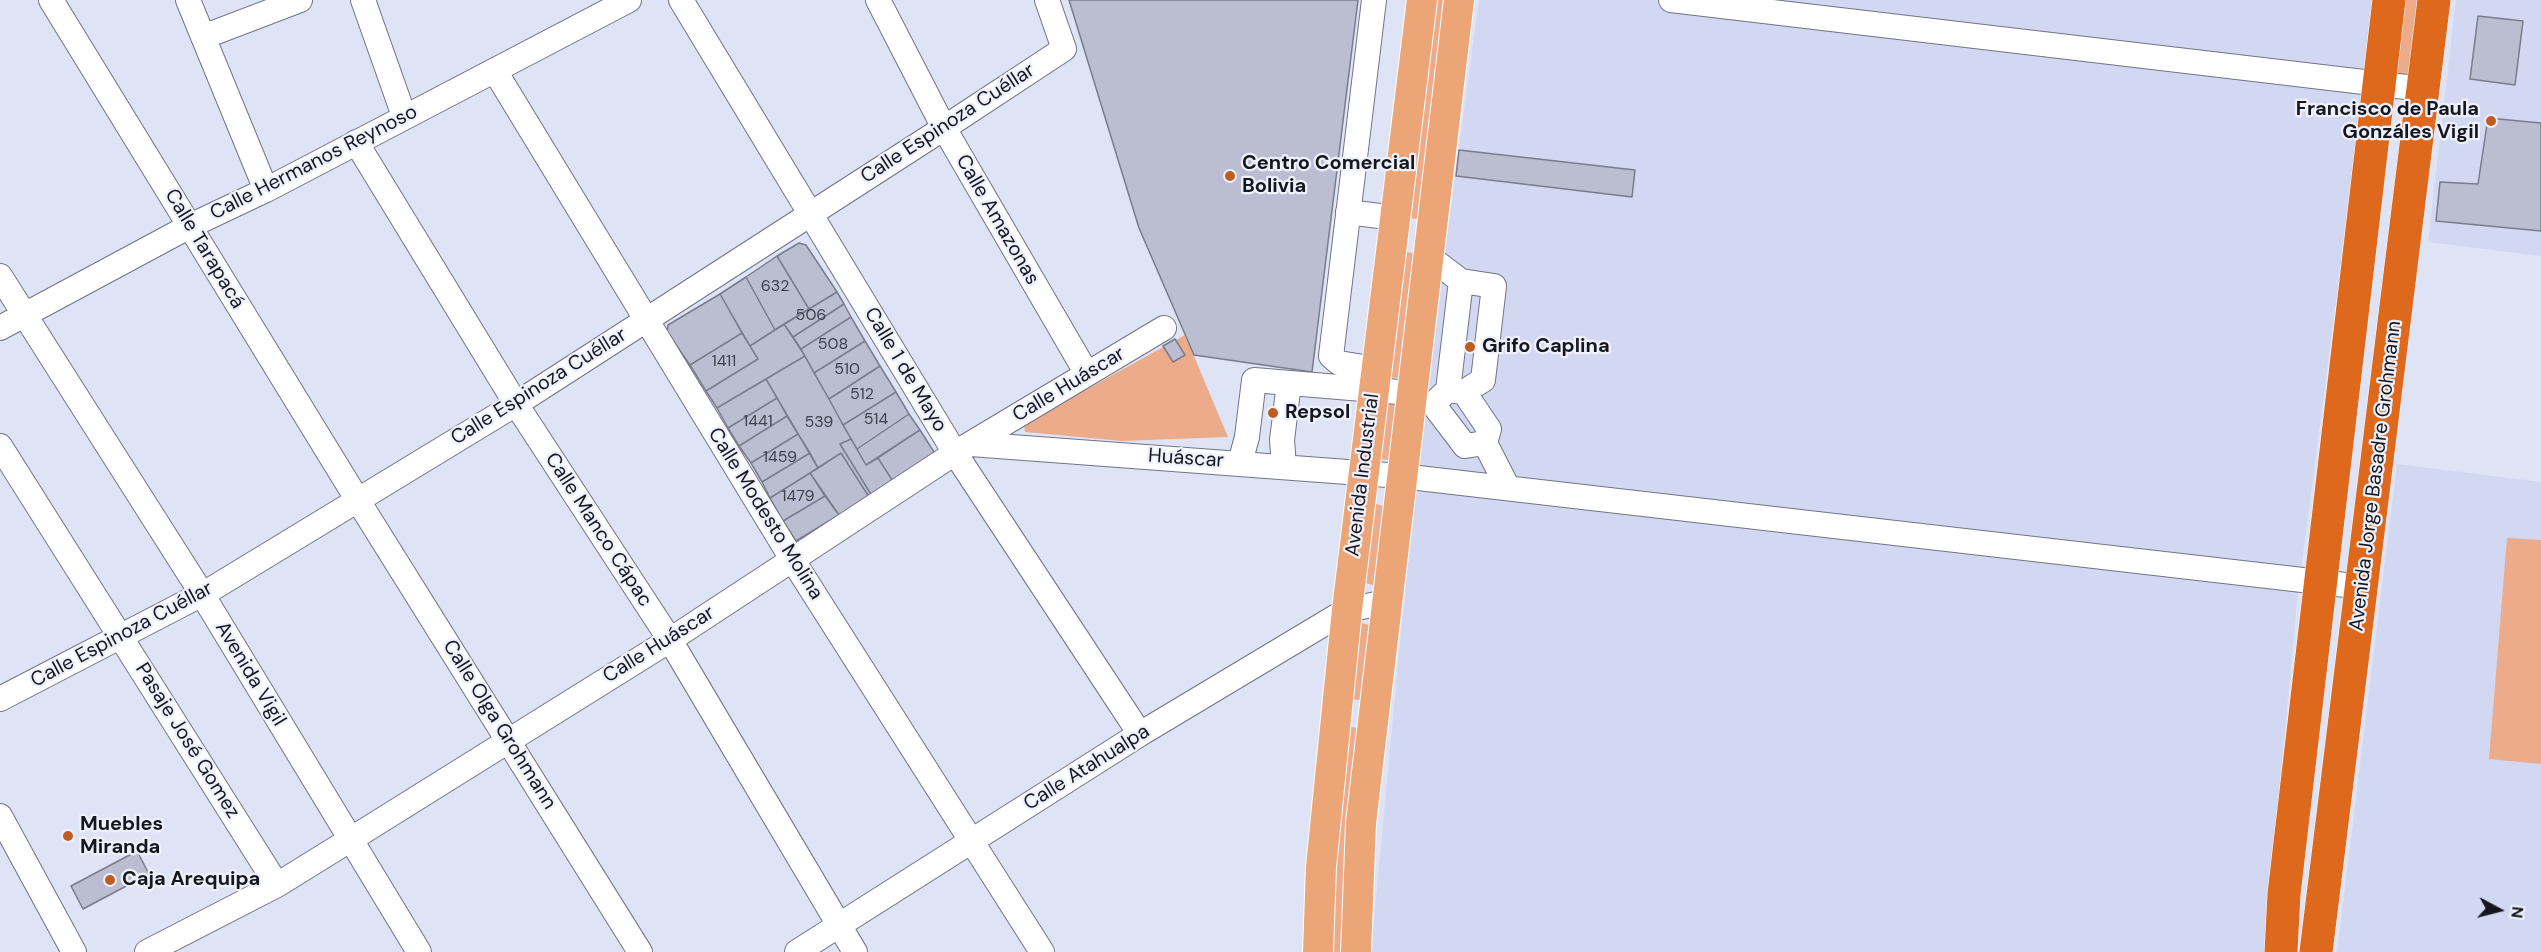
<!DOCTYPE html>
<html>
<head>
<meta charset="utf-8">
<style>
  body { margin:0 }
  #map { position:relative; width:2541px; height:952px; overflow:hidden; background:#dfe3f6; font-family:"DM Sans",sans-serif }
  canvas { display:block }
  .north { position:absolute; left:2469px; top:880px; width:60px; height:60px; -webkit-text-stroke:4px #eef1fc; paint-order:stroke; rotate:97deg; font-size:16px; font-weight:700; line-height:24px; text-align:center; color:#16171e }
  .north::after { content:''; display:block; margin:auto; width:21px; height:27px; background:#16171e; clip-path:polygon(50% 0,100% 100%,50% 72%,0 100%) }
</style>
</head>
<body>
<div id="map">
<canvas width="2541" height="952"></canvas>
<div class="north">N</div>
</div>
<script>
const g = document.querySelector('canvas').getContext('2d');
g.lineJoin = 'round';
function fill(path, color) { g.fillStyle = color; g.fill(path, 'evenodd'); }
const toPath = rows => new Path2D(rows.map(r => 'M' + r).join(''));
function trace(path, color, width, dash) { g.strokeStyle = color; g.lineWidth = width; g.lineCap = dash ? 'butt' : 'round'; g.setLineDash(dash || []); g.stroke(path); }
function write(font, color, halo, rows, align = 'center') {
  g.font = font + ' "DM Sans",sans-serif'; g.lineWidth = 4.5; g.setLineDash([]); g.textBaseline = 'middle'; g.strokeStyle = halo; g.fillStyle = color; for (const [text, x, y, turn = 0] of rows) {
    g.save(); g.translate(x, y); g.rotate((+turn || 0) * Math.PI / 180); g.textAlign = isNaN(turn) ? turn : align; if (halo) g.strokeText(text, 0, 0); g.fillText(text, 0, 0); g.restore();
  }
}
fill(toPath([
  [1479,0,2375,0,2297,601,2266,934,2269,952,1371,952,1418,452],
  [2456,0,2541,0,2541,256,2428,242],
  [2397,464,2541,482,2541,952,2337,952]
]), '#d3d8f2');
fill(toPath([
  [1432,0,1444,0,1423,215,1417,219,1409,218],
  [2400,0,2419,0,2410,74,2403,79,2391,74],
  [1406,252,1413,253,1418,260,1403,375,1398,378,1389,377,1398,255],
  [1185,335,1228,437,1122,441,1025,432,1024,424],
  [1388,401,1395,403,1399,409,1393,456,1388,460,1379,459],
  [1376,504,1383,506,1388,512,1379,581,1373,585,1365,583,1369,509],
  [2507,538,2541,540,2541,764,2489,759],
  [1362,623,1369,625,1374,631,1365,697,1360,700,1351,699,1355,629],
  [1351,727,1358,728,1345,952,1326,952,1343,732]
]), '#ecac8b');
const building = toPath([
  [1069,0,1358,0,1312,372,1194,355,1139,228,1069,0],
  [2478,16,2523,21,2515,85,2470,79,2478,16],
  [2488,118,2541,123,2541,231,2436,221,2440,182,2478,184,2488,118],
  [1459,150,1635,170,1632,197,1456,176,1459,150],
  [799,243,806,245,837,292,809,309,777,256,799,243],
  [777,256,809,309,775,330,746,277,777,256],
  [746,277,775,330,750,346,720,294,746,277],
  [837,292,844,304,793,337,784,324,837,292],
  [720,294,742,333,690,365,667,332,668,325,720,294],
  [844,304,851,317,801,349,793,337,844,304],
  [851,317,865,341,814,373,801,349,851,317],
  [784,324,805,356,717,408,706,391,758,359,750,346,784,324],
  [742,333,758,359,706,391,690,365,742,333],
  [1175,339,1185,355,1173,362,1163,346,1175,339],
  [865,341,880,366,829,399,814,373,865,341],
  [805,356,851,439,840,444,872,496,869,497,841,453,818,468,766,379,805,356],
  [880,366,896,392,843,425,829,399,880,366],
  [766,379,777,398,728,428,717,408,766,379],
  [896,392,909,414,857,449,843,425,896,392],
  [777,398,787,416,739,446,728,428,777,398],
  [909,414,920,430,866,465,857,449,909,414],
  [787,416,798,434,751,463,739,446,787,416],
  [920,430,934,452,933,459,894,483,878,458,920,430],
  [798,434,810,453,762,482,751,463,798,434],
  [851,439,866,465,878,458,894,483,872,496,840,444,851,439],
  [810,453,818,468,770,498,762,482,810,453],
  [841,453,869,497,839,515,810,473,841,453],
  [810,473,825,496,783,521,770,498,810,473],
  [825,496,839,515,796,541,783,521,825,496],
  [137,851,149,874,83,909,71,886,137,851]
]);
fill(building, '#babed0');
trace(building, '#797c8d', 1.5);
const minor = toPath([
  [51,0,357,499,640,952],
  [188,0,266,190],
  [363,0,404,116],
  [681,0,955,453,1140,734],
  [878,0,944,128,1087,374],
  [1374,0,1331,356,1339,363,1376,369],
  [1671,0,2423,89],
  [203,37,300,0],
  [495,71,792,559,1042,952],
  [356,142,516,404,670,640,855,952],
  [1348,212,1395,218],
  [1428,256,1461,281,1494,286,1483,380,1464,392,1448,390],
  [0,276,202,594,419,952],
  [1461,281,1448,390,1433,404,1465,446,1485,443],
  [0,328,190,226,266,190,629,0],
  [1464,392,1489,429,1485,443,1508,488],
  [971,444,1401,476,2363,587],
  [0,446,277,885],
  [1240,463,1247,437,1254,380,1411,393],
  [1284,466,1282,440,1289,383],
  [0,699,210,590,516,404,944,128,1064,49,1047,0],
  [0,816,74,952],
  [147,952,277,885,361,833,670,640,955,453,1164,328],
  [797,952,1140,734,1347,610,1386,602]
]);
const major = toPath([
  [1318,952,1321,867,1347,610,1422,0],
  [1356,952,1361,823,1459,0]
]);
const highway = toPath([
  [2281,952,2284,894,2389,0],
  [2316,952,2434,0]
]);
trace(minor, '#717485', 26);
trace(major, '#fff', 32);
trace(highway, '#fff', 34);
trace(minor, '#fff', 24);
trace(major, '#eba577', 30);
trace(highway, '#de691d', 33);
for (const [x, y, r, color] of [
  [2491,121,6,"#bf5d21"],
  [1230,176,6,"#bf5d21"],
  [1470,347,6,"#bf5d21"],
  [1273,413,6,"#bf5d21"],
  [68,836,6,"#bf5d21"],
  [110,880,6,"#bf5d21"]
]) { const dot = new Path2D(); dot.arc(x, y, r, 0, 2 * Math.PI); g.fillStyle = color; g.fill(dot); trace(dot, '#eef1fc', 2); }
write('16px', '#3f414a', null, [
  ["632",775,287],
  ["506",811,316],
  ["508",833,345],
  ["1411",724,362],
  ["510",847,370],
  ["512",862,395],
  ["514",876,420],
  ["1441",758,422],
  ["539",819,423],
  ["1459",780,458],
  ["1479",798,497]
]);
write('bold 20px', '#16171e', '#eef1fc', [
  ["Francisco de Paula",2479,110,"right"],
  ["Gonzáles Vigil",2479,133,"right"],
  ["Centro Comercial",1242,164],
  ["Bolivia",1242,187],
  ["Grifo Caplina",1482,347],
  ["Repsol",1285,413],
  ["Muebles",80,825],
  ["Miranda",80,848],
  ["Caja Arequipa",122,880]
], 'left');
write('20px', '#16171e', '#eef1fc', [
  ["Calle Espinoza Cuéllar",948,124,-33],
  ["Calle Hermanos Reynoso",314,163,-27],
  ["Calle Amazonas",997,220,60],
  ["Calle Tarapacá",204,249,59],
  ["Calle 1 de Mayo",905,370,59],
  ["Calle Huáscar",1069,385,-31],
  ["Calle Espinoza Cuéllar",539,387,-32],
  ["Huáscar",1186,459,4],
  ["Avenida Industrial",1363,475,-83],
  ["Avenida Jorge Basadre Grohmann",2376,476,-83],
  ["Calle Modesto Molina",765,514,58],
  ["Calle Manco Cápac",598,530,57],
  ["Calle Espinoza Cuéllar",122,635,-28],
  ["Calle Huáscar",659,645,-32],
  ["Avenida Vigil",250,674,59],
  ["Calle Olga Grohmann",499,725,58],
  ["Pasaje José Gomez",187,741,58],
  ["Calle Atahualpa",1087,768,-32]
]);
</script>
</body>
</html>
